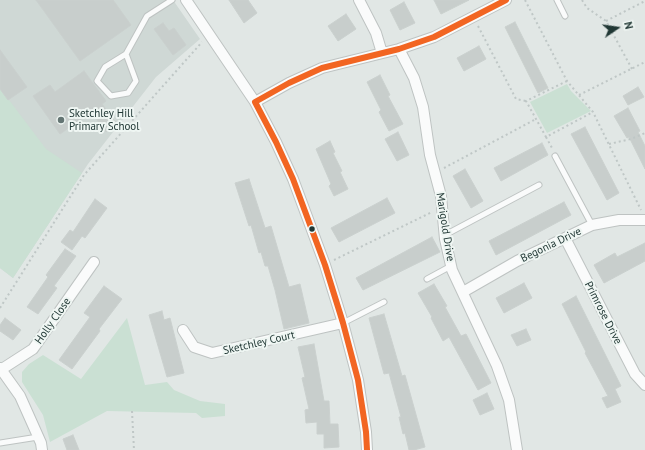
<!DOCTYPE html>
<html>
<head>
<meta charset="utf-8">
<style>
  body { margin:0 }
  #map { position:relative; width:645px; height:450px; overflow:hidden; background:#e1e7e5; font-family:"PT Sans",sans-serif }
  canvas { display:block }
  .north { position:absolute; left:597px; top:8px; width:40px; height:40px; -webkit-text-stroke:3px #eff6f3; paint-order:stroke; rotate:77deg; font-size:11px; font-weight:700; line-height:16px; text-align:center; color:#213835 }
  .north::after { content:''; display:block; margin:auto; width:14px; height:18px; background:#213835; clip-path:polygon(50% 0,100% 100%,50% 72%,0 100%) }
</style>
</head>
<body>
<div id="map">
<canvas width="645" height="450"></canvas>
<div class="north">N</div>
</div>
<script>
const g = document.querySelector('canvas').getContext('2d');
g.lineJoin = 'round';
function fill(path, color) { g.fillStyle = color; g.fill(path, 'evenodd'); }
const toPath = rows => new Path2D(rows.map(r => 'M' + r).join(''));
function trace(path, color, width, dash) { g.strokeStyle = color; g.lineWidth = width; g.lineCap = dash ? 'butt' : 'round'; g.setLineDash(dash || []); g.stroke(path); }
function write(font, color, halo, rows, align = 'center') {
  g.font = font + ' "PT Sans",sans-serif'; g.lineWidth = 4; g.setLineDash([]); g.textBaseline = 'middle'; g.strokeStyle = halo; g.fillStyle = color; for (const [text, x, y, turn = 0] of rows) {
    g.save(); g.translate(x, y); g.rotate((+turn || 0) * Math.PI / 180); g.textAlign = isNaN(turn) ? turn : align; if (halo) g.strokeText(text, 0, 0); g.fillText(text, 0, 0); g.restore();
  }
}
fill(toPath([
  [0,0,173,0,200,39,156,77,88,164,13,278,0,268]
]), '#cfd8d5');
fill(toPath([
  [567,84,571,91,591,111,547,133,530,102],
  [0,88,46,149,82,173,13,278,0,268],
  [127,318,145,385,167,382,174,390,200,401,225,404,225,416,202,418,196,413,107,411,50,442,43,415,22,382,22,372,29,364,43,355,81,379]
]), '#cae0d3');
const building = toPath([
  [36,0,113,0,131,25,80,61,36,0],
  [229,0,248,0,257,13,244,23,229,0],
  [434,0,469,0,441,14,434,0],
  [404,2,415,23,400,30,390,10,404,2],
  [346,14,356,29,338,41,328,26,346,14],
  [515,22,548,88,538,93,505,27,515,22],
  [163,23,169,31,174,28,186,45,173,55,154,29,163,23],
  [479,46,486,59,464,71,457,58,479,46],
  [0,50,27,87,8,100,0,89,0,50],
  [84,71,106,101,102,104,117,124,106,132,91,112,60,134,33,96,50,85,55,92,84,71],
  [380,75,390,95,388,96,403,124,389,131,379,112,381,110,367,82,380,75],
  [638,87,644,97,628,105,623,96,638,87],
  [628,108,640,131,638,132,645,146,645,169,629,137,627,138,614,116,628,108],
  [585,127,619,193,607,200,571,134,585,127],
  [398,132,409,155,397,161,385,139,398,132],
  [330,141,335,152,333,153,342,171,340,172,348,189,334,196,329,186,331,184,316,149,330,141],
  [542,143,548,155,501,181,494,168,542,143],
  [465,169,483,201,471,208,453,176,465,169],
  [249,179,265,228,271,226,289,287,300,284,309,323,284,329,275,290,268,266,265,266,261,252,259,253,251,225,249,226,235,183,249,179],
  [387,198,395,213,339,242,331,228,387,198],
  [95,199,107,208,85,238,82,236,72,250,61,242,70,230,73,232,95,199],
  [564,202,571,215,496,255,489,241,564,202],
  [432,237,440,252,363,290,356,278,432,237],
  [645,243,645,261,604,283,594,265,615,253,617,257,645,243],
  [65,249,76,256,54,286,57,288,38,314,27,307,48,277,46,275,65,249],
  [524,283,532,298,504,313,496,298,524,283],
  [434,284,447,306,445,307,461,336,466,334,491,383,478,390,449,337,443,341,431,318,432,317,418,293,434,284],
  [104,286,122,299,99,329,100,331,72,369,59,360,90,317,84,313,104,286],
  [576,296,621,386,615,389,621,402,607,408,602,398,608,396,585,353,586,352,562,304,576,296],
  [162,311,164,320,170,318,184,373,167,377,149,315,162,311],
  [384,314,402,376,405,375,425,447,414,450,409,450,405,433,403,434,399,417,401,417,389,373,384,374,369,318,384,314],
  [5,318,21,330,13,340,0,331,0,325,5,318],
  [526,329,531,340,517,346,511,335,526,329],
  [314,344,324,401,329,401,330,424,338,424,339,447,324,448,324,434,317,434,317,422,306,423,305,410,309,409,302,378,305,377,298,347,314,344],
  [487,393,494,409,480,415,473,400,487,393],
  [73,435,79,450,67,450,63,439,73,435]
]);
fill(building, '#c8cecc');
trace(building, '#cad0ce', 1);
const service = toPath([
  [557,0,565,16],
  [126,54,136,81,128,93,111,96,97,81,105,67,126,54,147,16,172,0],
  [555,156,592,225],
  [445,235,539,185],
  [427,279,451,266],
  [343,323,384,302],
  [0,443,38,437]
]);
const minor = toPath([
  [186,0,255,102,276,142,293,179,325,265,343,323,358,380,366,432,367,450],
  [359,0,376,33,382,53],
  [399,49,414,78,423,107,430,155,441,196,445,239,452,270,497,366,509,400,517,450],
  [255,102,289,83,322,68,399,49,434,37,506,0],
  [565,238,635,374,645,385],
  [463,292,517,261,592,225,619,220,645,220],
  [183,330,194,347,212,353,343,323],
  [0,368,20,396,41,443,42,450],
  [2,369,33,349,94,262]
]);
trace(service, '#bec3c2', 7);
trace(minor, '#bec3c2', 12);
trace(toPath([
  [525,0,567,81,593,112,641,210],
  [582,0,587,8,606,21,632,69],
  [606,21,645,1],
  [478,26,516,99,526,101],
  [567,81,526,101,546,137,593,112],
  [579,95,645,62],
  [546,137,552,148],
  [609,144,631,139,645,133],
  [444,168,536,119],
  [334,260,432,212],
  [0,308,84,175,202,42],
  [132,411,134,450]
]), '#bfc7c6', 2, [2, 3]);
trace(service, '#fafbfb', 5);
trace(minor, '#fafbfb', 10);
trace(toPath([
  [367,450,366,432,358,380,343,323,325,265,293,179,276,142,255,102,289,83,322,68,399,49,434,37,506,0]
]), '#f26522', 6);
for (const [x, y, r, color] of [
  [61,120,4,"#647573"],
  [312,229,3.5,"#213835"]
]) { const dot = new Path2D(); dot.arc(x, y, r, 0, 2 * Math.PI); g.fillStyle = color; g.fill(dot); trace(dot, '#eff6f3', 1.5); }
write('11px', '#213835', '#eff6f3', [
  ["Sketchley Hill",69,114],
  ["Primary School",69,127]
], 'left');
write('11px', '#213835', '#eff6f3', [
  ["Marigold Drive",445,227,81],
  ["Begonia Drive",551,245,-26],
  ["Primrose Drive",603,313,63],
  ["Holly Close",53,321,-55],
  ["Sketchley Court",259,343,-13]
]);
</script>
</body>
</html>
